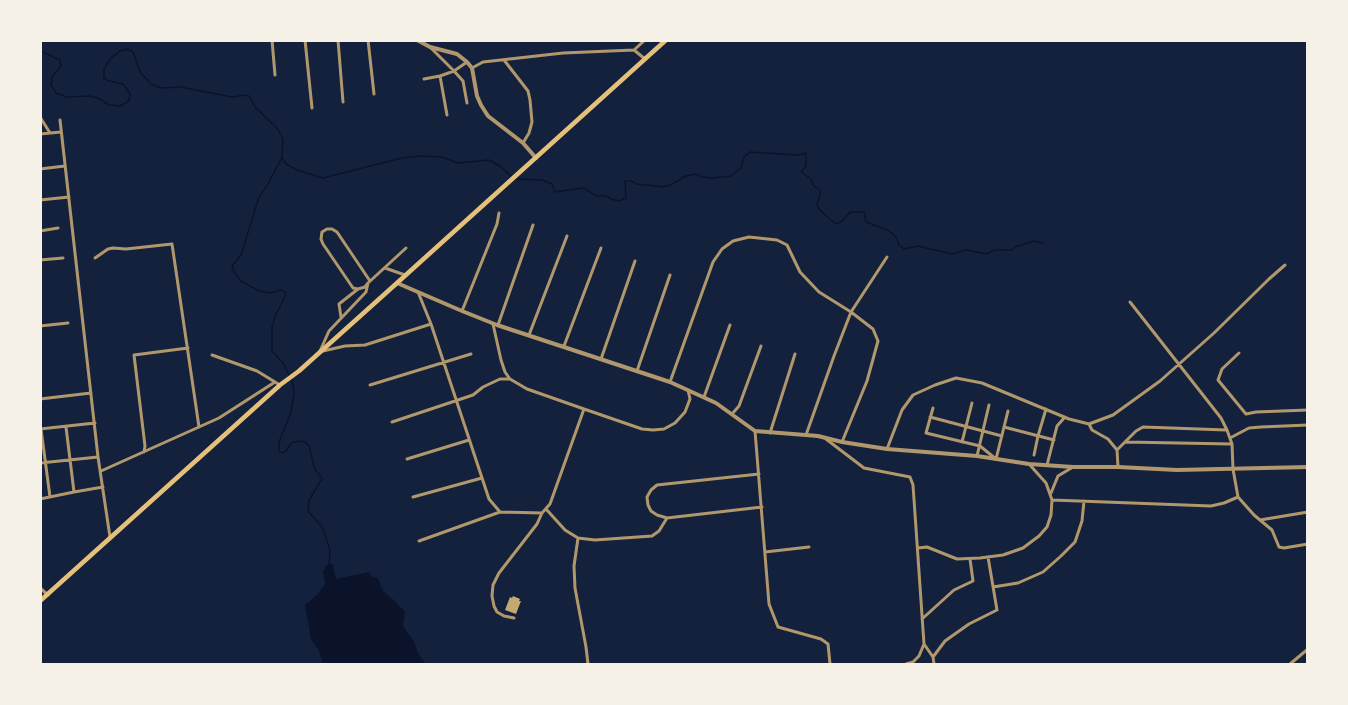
<!DOCTYPE html>
<html>
<head>
<meta charset="utf-8">
<style>
  body { margin:0 }
  #map { position:relative; width:1348px; height:705px; overflow:hidden; background:#14213d; font-family:"Asap Condensed",sans-serif }
  canvas { display:block }
  .frame { position:absolute; inset:0; border:42px solid #f6f1e7; pointer-events:none }
</style>
</head>
<body>
<div id="map">
<canvas width="1348" height="705"></canvas>
<div class="frame"></div>
</div>
<script>
const g = document.querySelector('canvas').getContext('2d');
g.lineJoin = 'round';
function fill(path, color) { g.fillStyle = color; g.fill(path, 'evenodd'); }
const toPath = rows => new Path2D(rows.map(r => 'M' + r).join(''));
function trace(path, color, width, dash) { g.strokeStyle = color; g.lineWidth = width; g.lineCap = dash ? 'butt' : 'round'; g.setLineDash(dash || []); g.stroke(path); }
fill(toPath([
  [330,564,333,565,336,579,369,572,372,577,378,578,383,591,396,602,405,612,403,626,413,640,419,655,426,664,323,664,319,651,311,639,305,605,317,595,325,584,323,572,326,565]
]), '#0b132b');
trace(toPath([
  [40,51,60,60,61,66,52,77,51,85,56,93,67,97,89,96,98,98,109,105,120,106,129,101,130,94,123,84,109,81,104,78,104,69,110,59,120,51,128,49,133,52,140,72,151,84,161,88,180,87,232,97,245,95,249,96,255,107,277,128,283,139,282,157,268,184,259,197,241,255,232,266,234,272,241,281,259,291,270,293,281,290,286,292,285,296,275,317,272,327,272,351,284,364,293,384,294,393,291,412,279,442,279,451,282,453,286,451,291,443,299,441,305,442,309,446,315,470,320,475,322,479,309,500,308,511,322,527,330,550,329,564],
  [282,158,286,164,297,170,323,178,402,158,421,156,442,157,458,163,489,160,500,166,511,176],
  [515,179,542,180,552,184,555,192,583,188,597,196,606,196,611,199,619,201,626,198,625,181,631,181,636,184,664,187,672,184,686,176,696,174,702,177,712,178,731,176,741,168,744,157,750,152,799,155,806,153,806,166,801,172,811,179,813,185,820,190,820,196,817,204,819,209,832,221,837,224,842,221,850,212,864,212,866,222,888,230,896,237,899,245,904,249,918,246,952,254,966,250,987,254,994,250,1012,250,1015,247,1034,241,1043,243]
]), '#0b132b', 1.5);
fill(toPath([
  [513,596,520,599,519,601,521,601,516,614,505,610,510,597,512,598]
]), '#c6a872');
trace(toPath([
  [272,40,275,75],
  [305,40,312,108],
  [338,40,343,102],
  [368,40,374,94],
  [431,48,454,71,463,81,467,103],
  [634,50,645,40],
  [504,60,528,91,530,100,532,122,529,133,523,143],
  [472,68,483,62,563,53,634,50,645,59],
  [440,76,447,115],
  [424,79,440,76,454,71,467,62],
  [40,117,50,133],
  [60,120,98,457,110,537],
  [40,134,61,132],
  [40,169,65,166],
  [40,200,69,197],
  [40,231,58,228],
  [95,258,108,249,113,248,126,249,172,244,199,427],
  [40,260,63,258],
  [385,268,405,275],
  [368,283,365,287,358,289,353,288,323,244,321,239,322,232,327,229,332,229,337,232,370,281],
  [418,292,431,324,489,499,500,512],
  [1130,302,1221,418,1227,430,1232,444,1233,469,1238,497,1254,515,1272,530,1279,547,1284,548,1308,544],
  [462,311,497,224,499,213],
  [341,317,339,304,358,289],
  [493,324,501,360,505,372,510,379,527,389,584,409,642,429,653,430,664,429,675,423,685,412,690,399,688,390],
  [498,325,533,225],
  [40,326,68,323],
  [529,335,567,236],
  [564,346,601,248],
  [320,351,329,331,366,292,368,283,406,248],
  [323,351,345,346,365,345,431,324],
  [1239,353,1222,369,1218,380,1246,414,1256,412,1308,410],
  [212,355,257,371,275,382],
  [601,359,635,261],
  [637,371,670,275],
  [670,382,713,262,722,249,733,241,749,237,777,240,787,245,800,272,819,292,851,312,873,329,878,341,867,381,842,442],
  [370,385,471,354],
  [704,397,730,325],
  [40,399,91,393],
  [933,408,926,433,980,446,996,459,1008,411],
  [732,414,739,406,761,346],
  [930,417,1002,436],
  [392,422,473,395,483,387,500,379,510,379],
  [1089,424,1092,430,1108,439,1117,450,1118,467],
  [66,427,74,492],
  [1004,427,1054,440],
  [40,429,95,423],
  [41,429,50,497],
  [755,431,769,604,778,627,821,639,828,644,830,664],
  [770,433,795,354],
  [806,435,834,356,851,312,887,257],
  [1230,438,1249,428,1261,427,1308,425],
  [826,439,864,468,910,477,913,485,924,644,919,656,913,662,906,664],
  [962,442,972,403],
  [1125,442,1231,444],
  [887,449,902,410,913,395,935,385,956,378,982,383,1069,419,1089,424,1113,415,1160,381,1214,333,1269,279,1285,265],
  [1117,450,1136,431,1143,427,1226,430],
  [144,452,145,446,134,355,188,348],
  [1034,455,1038,436,1046,409],
  [977,456,989,405],
  [407,459,469,440],
  [40,463,98,457],
  [1047,465,1057,426,1065,417],
  [101,471,219,418,275,382,280,385],
  [759,474,657,485,651,490,647,497,648,505,651,511,657,515,667,518,762,507],
  [1051,493,1058,476,1073,467],
  [413,497,482,478],
  [40,499,74,492,103,487],
  [1052,500,1211,506,1224,503,1238,497],
  [546,509,565,530,578,538,595,540,652,536,659,531,667,518],
  [1260,520,1308,512],
  [578,538,574,566,575,588,586,647,588,664],
  [419,541,500,512,542,513],
  [918,548,927,547,957,559,980,558,1003,555,1023,548,1039,536,1047,527,1051,515,1052,500,1046,483,1029,464],
  [765,552,809,547],
  [993,587,1018,583,1043,572,1061,556,1075,542,1082,521,1084,501],
  [40,588,48,595],
  [514,618,504,616,497,612,494,606,492,596,493,585,499,573,537,524,542,513,550,504,584,409],
  [922,619,954,590,973,581,970,559],
  [924,644,933,657,934,664],
  [933,657,945,641,969,624,997,610,988,557],
  [1290,664,1308,649]
]), '#b1986c', 3);
trace(toPath([
  [417,40,430,47,457,54,467,62,472,68,477,96,481,105,488,116,523,143,536,158],
  [397,283,462,311,497,325,670,382,716,403,755,431,818,436,842,442,887,449,977,456,1029,464,1073,467,1118,467,1177,470,1308,467]
]), '#b1986c', 4);
trace(toPath([
  [40,601,280,385,299,371,397,283,666,40]
]), '#e5c07b', 4.5);
</script>
</body>
</html>
